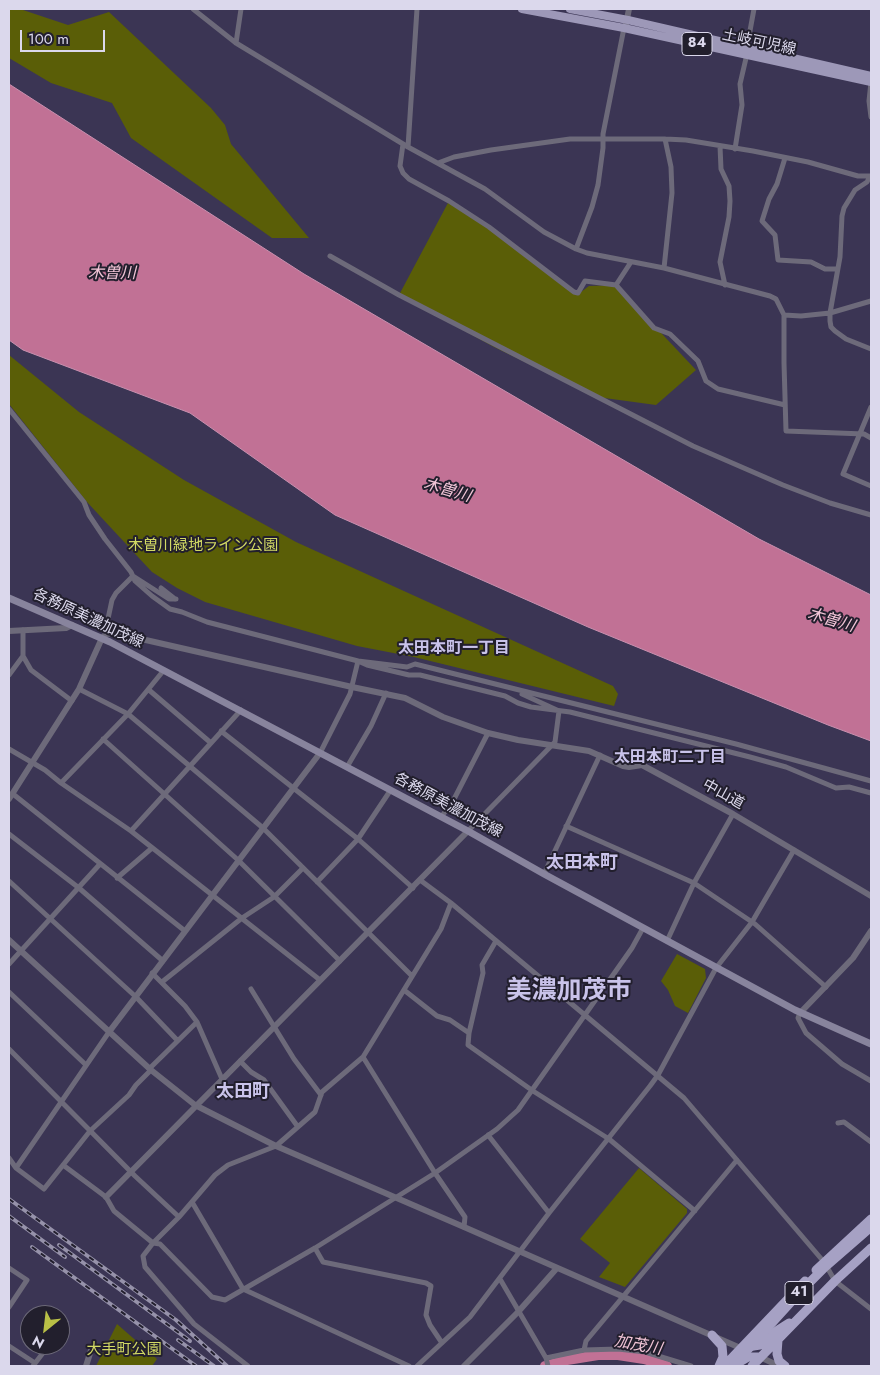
<!DOCTYPE html>
<html>
<head>
<meta charset="utf-8">
<style>
  body { margin:0 }
  #map { position:relative; width:880px; height:1375px; overflow:hidden; background:#3b3554; font-family:Jost,sans-serif }
  canvas { display:block }
  .frame { position:absolute; inset:0; border:10px solid #dbd8ec; pointer-events:none }
  .north { position:absolute; left:20px; top:1305px; width:50px; height:50px; box-sizing:border-box; background:#221f2d; border:1px solid #6c6979; border-radius:50%; rotate:209deg; font-size:14px; font-weight:700; line-height:20px; text-align:center; color:#dbd8ec }
  .north::after { content:''; display:block; margin:auto; width:18px; height:22px; background:#b9c046; clip-path:polygon(50% 0,100% 100%,50% 72%,0 100%) }
  .scale { position:absolute; left:20px; top:30px; width:85px; height:22px; box-sizing:border-box; border:2px solid #dbd8ec; border-top:0; padding-left:6px; font-size:15px; line-height:18px; white-space:nowrap; color:#dbd8ec; -webkit-text-stroke:4px #221f2d; paint-order:stroke }
</style>
</head>
<body>
<div id="map">
<canvas width="880" height="1375"></canvas>
<div class="frame"></div>
<div class="north">N</div>
<div class="scale">100 m</div>
</div>
<script>
const g = document.querySelector('canvas').getContext('2d');
g.lineJoin = 'round';
function fill(path, color) { g.fillStyle = color; g.fill(path, 'evenodd'); }
const toPath = rows => new Path2D(rows.map(r => 'M' + r).join(''));
function trace(path, color, width, dash) { g.strokeStyle = color; g.lineWidth = width; g.lineCap = dash ? 'butt' : 'round'; g.setLineDash(dash || []); g.stroke(path); }
function write(font, color, halo, rows, align = 'center') {
  g.font = font + ' Jost,"Noto Sans JP",sans-serif'; g.lineWidth = 4; g.setLineDash([]); g.textBaseline = 'middle'; g.strokeStyle = halo; g.fillStyle = color; for (const [text, x, y, turn = 0] of rows) {
    g.save(); g.translate(x, y); g.rotate((+turn || 0) * Math.PI / 180); g.textAlign = isNaN(turn) ? turn : align; if (halo) g.strokeText(text, 0, 0); g.fillText(text, 0, 0); g.restore();
  }
}
fill(toPath([
  [9,9,20,9,68,25,109,12,211,108,225,125,231,144,309,238,272,238,131,138,112,103,51,83,9,58],
  [449,201,498,233,577,295,589,286,616,285,696,370,656,405,597,397,494,347,399,295],
  [9,355,79,412,184,480,296,542,613,686,618,694,614,706,414,657,357,646,205,602,177,588,152,572,87,502,9,404],
  [677,954,705,969,706,978,688,1013,675,1006,668,990,661,981],
  [639,1168,687,1209,687,1213,625,1287,599,1277,610,1263,580,1239],
  [117,1324,157,1359,152,1366,96,1366]
]), '#5a5e07');
const water = toPath([
  [9,84,304,274,759,539,871,595,871,741,828,725,588,627,335,515,190,413,23,350,9,340,9,84]
]);
fill(water, '#c17195');
trace(water, '#c990af', 1);
trace(toPath([
  [545,1366,567,1360,598,1355,618,1355,644,1359,667,1366]
]), '#c17195', 10);
trace(toPath([
  [193,9,236,43,408,147,485,189,544,232,576,249,587,253,664,268,770,296,776,299,784,315,784,363,786,431,864,434,871,438],
  [236,43,241,9],
  [747,47,754,9],
  [871,82,869,101,871,117],
  [403,144,400,166,403,173,409,179,449,201,489,227,574,292,578,293,585,281,616,285,631,262],
  [720,146,721,169,729,186,730,201,729,217,720,262,725,285],
  [408,147,417,9],
  [735,149,742,105,740,84,747,54],
  [785,158,777,184,769,199,762,221,775,235,778,260,811,262,825,269,837,269],
  [438,163,454,157,491,150,570,139,665,139,686,140,753,151,808,162,858,176,871,176],
  [870,176,867,182,855,190,844,208,842,216,840,257,830,313,830,321,831,327,835,331,846,339,871,349],
  [576,249,592,207,598,185,603,148,603,134,624,28],
  [330,256,399,295,693,446,783,485,830,503,871,515],
  [664,268,672,193,671,167,665,139],
  [616,285,654,328,670,334,698,361,706,381,718,389,785,405],
  [784,315,801,316,830,313,871,301],
  [871,407,843,474,871,486],
  [9,409,84,502,89,515,105,539,131,572,135,581,152,596,170,609,182,612,207,622,358,661,367,665,409,675,420,675,505,696,518,703,531,707,570,712,750,757,786,767,836,788,849,787,871,793],
  [161,588,175,599],
  [106,628,112,600,116,593,133,576,169,599,176,599],
  [23,630,23,656,31,670,72,701],
  [9,675,23,656],
  [79,689,128,714,263,828,412,976],
  [149,690,211,743],
  [221,731,358,839,413,888],
  [103,739,238,860,340,961],
  [9,749,45,770,61,783,131,831,320,980],
  [320,753,350,694,358,661,407,667,415,664,736,744,871,781],
  [347,767,371,726,386,693],
  [61,783,128,714,164,670],
  [13,794,185,931],
  [441,817,452,803,488,733],
  [566,826,694,883,755,924,826,987],
  [131,831,241,710],
  [468,831,555,742,559,711,522,694],
  [9,834,79,888,163,961],
  [544,874,600,755],
  [117,878,152,848],
  [420,880,451,903,684,1098,824,1262,835,1281,871,1309],
  [9,881,136,997,177,1040],
  [317,882,358,839,390,791],
  [496,941,482,965,483,973,469,1033,468,1045,533,1091,609,1139,695,1211],
  [667,941,694,883,733,814],
  [9,964,100,864],
  [152,973,185,1006,197,1022,222,1079],
  [162,982,242,918,274,897,303,868],
  [251,989,294,1059,321,1095],
  [404,990,437,1016,450,1020,469,1033],
  [9,992,86,1065],
  [800,1013,798,1018,806,1033,842,1064,871,1081],
  [9,1049,135,1176,179,1217],
  [363,1057,435,1173,465,1217,464,1227],
  [240,1061,251,1072,264,1080,298,1127],
  [149,1069,197,1022],
  [838,1123,844,1122,871,1142],
  [488,1135,549,1213],
  [9,1158,16,1168,44,1189,90,1131,129,1095,136,1085,151,1070],
  [63,1165,106,1197,114,1211,153,1243,143,1256,145,1267,194,1324,248,1366],
  [16,1168,109,1032],
  [192,1202,243,1289,409,1366],
  [153,1243,160,1244,212,1297,225,1300,315,1248,435,1173,497,1129,518,1110,632,948,643,928],
  [153,1243,179,1217,215,1175,228,1165,276,1146,315,1112,322,1092,363,1057,441,929,451,903],
  [315,1248,323,1262,426,1283,431,1286,426,1315,430,1325,442,1343],
  [9,1268,27,1280,9,1307],
  [500,1279,546,1358,548,1366],
  [60,1330,66,1322],
  [9,1346,35,1363],
  [584,1350,586,1341,737,1160],
  [546,1358,584,1350,618,1349,645,1352,691,1366],
  [33,1366,49,1345],
  [417,1366,470,1317,549,1213,650,1086,658,1075,716,968,752,922,794,850]
]), '#6d6a7a', 5);
trace(toPath([
  [626,24,629,9],
  [9,631,66,628,72,625],
  [9,799,79,689,102,638,106,634,115,633,352,687,405,698,443,717,488,733,518,740,589,751,623,766,629,767,642,765,733,814,871,896],
  [9,940,151,1070,195,1105,276,1146,464,1227,745,1350],
  [800,1013,853,958,871,931],
  [109,1032,320,753],
  [106,1197,468,831],
  [758,1356,779,1366],
  [86,1366,92,1347],
  [464,1366,518,1312,557,1268]
]), '#6d6a7a', 6);
trace(toPath([
  [9,598,110,642,468,831,544,874,795,1010,871,1044]
]), '#88849d', 7);
trace(toPath([
  [522,9,624,28,871,82],
  [570,9,628,20,871,76]
]), '#9d98b8', 8);
trace(toPath([
  [816,1270,871,1219],
  [712,1335,722,1346,723,1357,719,1366],
  [778,1340,777,1354,779,1361,785,1366],
  [747,1347,760,1345,770,1335,789,1323],
  [736,1364,748,1357,760,1357],
  [724,1366,805,1281],
  [752,1366,835,1281,871,1248]
]), '#a6a1c4', 9);
const rail = toPath([
  [9,1199,176,1320,227,1366],
  [9,1216,65,1257],
  [59,1245,190,1341],
  [32,1247,196,1366],
  [178,1340,214,1366]
]);
trace(rail, '#9692aa', 4);
trace(rail, '#221f2d', 2, [5.5]);
trace(toPath([
  [733,1366,801,1291,825,1267,871,1227]
]), '#a6a1c4', 9);
for (const [x, y, w] of [
  [697,44,30],
  [799,1293,28]
]) { const box = new Path2D(); box.roundRect(x - w / 2, y - 11.5, w, 23, 4); g.fillStyle = '#221f2d'; g.fill(box); trace(box, '#dbd8ec', 1); }
write('bold 14px', '#dbd8ec', null, [
  ["84",697,44],
  ["41",799,1293]
]);
write('15px', '#dbd8ec', '#221f2d', [
  ["土岐可児線",759,43,12],
  ["各務原美濃加茂線",88,619,25],
  ["中山道",723,795,29],
  ["各務原美濃加茂線",448,806,28]
]);
write('15px', '#d2d964', '#221f2d', [
  ["木曽川緑地ライン公園",203,546],
  ["大手町公園",124,1350]
]);
write('italic 16px', '#f2c5d7', '#221f2d', [
  ["木曽川",112,274],
  ["木曽川",447,491,16],
  ["木曽川",831,621,16],
  ["加茂川",638,1346,10]
]);
write('bold 16px', '#c9c3ea', '#221f2d', [
  ["太田本町一丁目",454,649],
  ["太田本町二丁目",670,758]
]);
write('bold 18px', '#c9c3ea', '#221f2d', [
  ["太田本町",582,864],
  ["太田町",243,1093]
]);
write('bold 25px', '#c9c3ea', '#221f2d', [
  ["美濃加茂市",569,992]
]);
</script>
</body>
</html>
